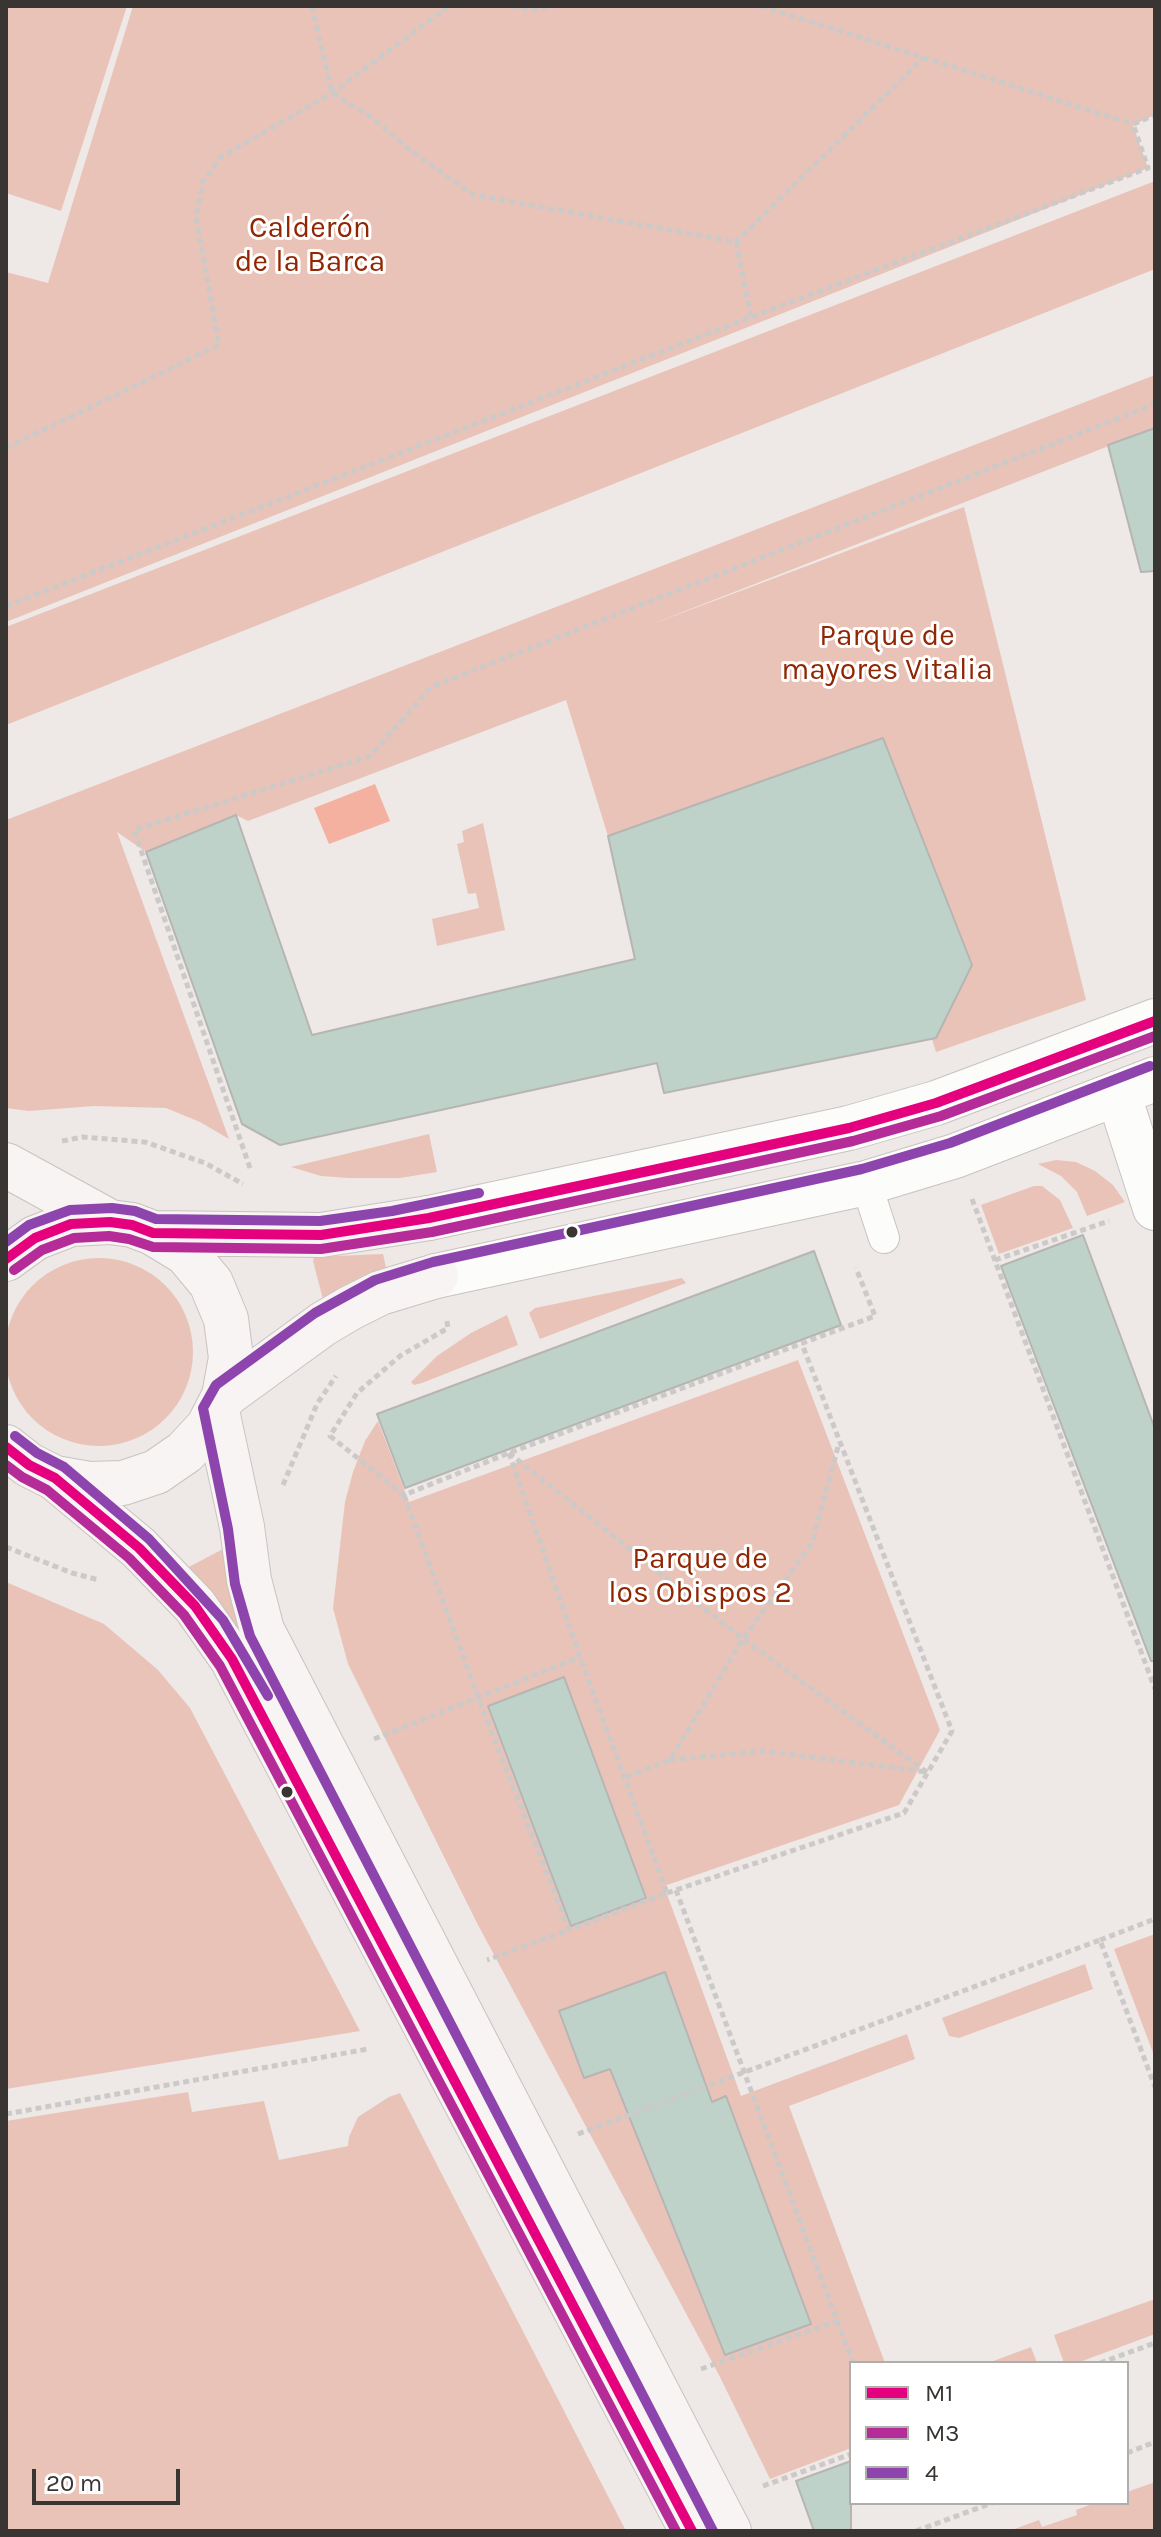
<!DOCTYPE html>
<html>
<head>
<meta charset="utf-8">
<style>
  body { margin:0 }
  #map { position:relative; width:1161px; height:2537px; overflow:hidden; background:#eee8e6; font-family:Karla,sans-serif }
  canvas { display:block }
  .frame { position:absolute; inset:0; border:8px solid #393533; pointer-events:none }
  .legend { position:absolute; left:849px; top:2361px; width:280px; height:144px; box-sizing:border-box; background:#fff; border:2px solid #b0aead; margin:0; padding:10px 14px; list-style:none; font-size:24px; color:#393533 }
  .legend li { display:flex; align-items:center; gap:16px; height:40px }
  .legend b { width:40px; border:2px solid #b0aead }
  .scale { position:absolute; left:32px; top:2469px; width:148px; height:36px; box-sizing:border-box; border:4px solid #393533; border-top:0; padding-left:10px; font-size:24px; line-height:28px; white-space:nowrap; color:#393533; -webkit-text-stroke:6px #fff; paint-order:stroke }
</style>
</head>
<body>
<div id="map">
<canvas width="1161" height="2537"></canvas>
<div class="frame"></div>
<ul class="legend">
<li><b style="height:10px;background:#e5007d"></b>M1</li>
<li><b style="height:10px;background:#b52b97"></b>M3</li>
<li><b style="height:10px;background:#8e44ad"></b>4</li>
</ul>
<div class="scale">20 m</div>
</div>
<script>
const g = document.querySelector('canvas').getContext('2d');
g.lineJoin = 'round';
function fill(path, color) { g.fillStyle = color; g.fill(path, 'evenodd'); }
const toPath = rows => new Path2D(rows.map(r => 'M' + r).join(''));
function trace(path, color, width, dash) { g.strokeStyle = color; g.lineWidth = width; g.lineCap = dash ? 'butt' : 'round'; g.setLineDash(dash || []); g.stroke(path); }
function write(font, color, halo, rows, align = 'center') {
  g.font = font + ' Karla,sans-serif'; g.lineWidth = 6; g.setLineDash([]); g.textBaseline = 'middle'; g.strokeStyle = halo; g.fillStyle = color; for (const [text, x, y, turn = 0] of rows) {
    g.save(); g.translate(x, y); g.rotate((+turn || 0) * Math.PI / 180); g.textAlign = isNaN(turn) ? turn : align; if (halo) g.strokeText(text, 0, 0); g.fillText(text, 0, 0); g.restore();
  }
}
fill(toPath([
  [6,6,127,6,61,211,6,193],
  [133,6,1155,6,1155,115,1133,125,1148,168,6,622,6,272,48,283],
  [1155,181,1155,269,6,725,6,627],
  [1155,375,1155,428,647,626,964,507,1086,1000,936,1052,843,754,608,836,566,700,248,821,236,815,146,852,117,832,229,1139,200,1122,166,1108,94,1106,29,1111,6,1108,6,820],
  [483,823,505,930,437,946,432,919,479,908,476,893,468,894,457,844,464,842,462,831],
  [429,1134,437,1172,400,1178,349,1178,321,1176,291,1167],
  [1056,1160,1076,1162,1095,1171,1113,1185,1125,1202,1087,1216,1077,1192,1061,1176,1038,1164],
  [1034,1186,1042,1186,1060,1200,1073,1228,999,1254,981,1205],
  [383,1254,387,1272,324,1303,313,1261,314,1257],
  '5 1352a94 94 0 1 1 188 0a94 94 0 1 1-188 0Z',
  [682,1278,686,1283,540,1339,529,1313,535,1308],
  [507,1315,518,1345,422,1383,414,1385,411,1382,437,1356,471,1333],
  [798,1360,940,1730,899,1805,664,1886,741,2096,907,2034,915,2059,789,2106,885,2363,851,2363,851,2448,770,2479,719,2375,477,1923,348,1664,333,1608,345,1502,353,1472,365,1441,378,1421,409,1502],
  [564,1678,646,1897,572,1926,488,1706],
  [726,2097,811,2324,635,2129],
  [225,1548,249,1653,185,1569],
  [6,1582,104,1624,158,1670,190,1708,360,2031,6,2089],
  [1155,1934,1155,2058,1114,1949],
  [1085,1964,1093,1989,959,2038,949,2036,942,2018],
  [188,2092,192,2112,264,2101,279,2160,348,2146,349,2137,358,2117,389,2097,400,2093,626,2531,6,2531,6,2121],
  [1155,2299,1155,2334,1077,2363,1064,2363,1054,2335],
  [1031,2347,1037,2363,988,2363],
  [1155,2482,1155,2531,1009,2531,1039,2520,1042,2527,1077,2515,1076,2510,1095,2503,1127,2503,1127,2492]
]), '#e9c3b8');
fill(toPath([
  [375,784,390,821,329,844,314,808]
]), '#f4b19f');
const building = toPath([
  [1155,428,1155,571,1141,572,1108,445,1155,428],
  [883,738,972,965,936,1038,664,1093,657,1063,280,1145,242,1124,146,852,236,815,312,1035,635,959,608,836,883,738],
  [1083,1235,1155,1429,1155,1661,1151,1661,1001,1266,1083,1235],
  [814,1251,841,1325,405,1488,377,1414,814,1251],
  [564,1677,646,1898,571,1926,488,1706,564,1677],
  [665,1972,712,2102,726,2096,811,2324,725,2355,610,2069,584,2078,559,2011,665,1972],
  [851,2461,851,2531,814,2531,796,2481,851,2461]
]);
fill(building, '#bfd2ca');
trace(building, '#b6b5b4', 2);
const service = toPath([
  [866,1183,884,1238]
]);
const minor = toPath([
  [1118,1093,1155,1208],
  [429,1218,849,1128,936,1103,1155,1021],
  [436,1276,866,1183,955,1156,1155,1079]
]);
const secondary = toPath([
  [6,1165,110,1222],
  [153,1233,321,1235,429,1218],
  [6,1259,35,1238,71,1224,110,1222,132,1225,153,1233,186,1253,211,1283,226,1319,231,1358,224,1396,208,1427,185,1452,156,1472,123,1483,89,1484,55,1478,29,1465,6,1447],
  [224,1396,323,1324,350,1308,380,1293,436,1276],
  [217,1411,242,1527,249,1580,262,1630,729,2531],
  [55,1478,139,1548,195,1606,232,1659,692,2531]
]);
trace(service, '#c8c3c2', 32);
trace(minor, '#c8c3c2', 46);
trace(secondary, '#c8c3c2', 46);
trace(toPath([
  [312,6,332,93,374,119,407,148,474,195,736,242,923,58],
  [512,6,533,10,553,6],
  [761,6,1133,124],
  [736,242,751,317],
  [6,448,219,345,196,217,203,182,221,157,332,93,449,6],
  [6,606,751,317,1148,168,1133,124,1155,115],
  [62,1141,83,1137,145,1142,205,1163,243,1184],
  [250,1168,134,830,370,756,431,687,1155,404],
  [972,1199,1155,1689],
  [995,1260,1109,1221],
  [447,1321,448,1328,400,1356,357,1393,330,1436,404,1495,509,1453,875,1316,856,1268],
  [509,1453,580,1657,667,1893,569,1930],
  [509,1453,743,1639,928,1773],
  [283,1485,317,1404,336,1376],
  [404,1495,478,1697,569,1930,487,1960],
  [6,1547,72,1573,99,1580],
  [374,1739,580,1657],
  [670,1760,763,1751,927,1772],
  [626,1777,670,1760,743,1639,812,1543,839,1443],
  [676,1890,853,2363],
  [667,1893,904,1813,952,1731,802,1344],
  [1100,1940,1155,1919],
  [6,2114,368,2049],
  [578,2134,1100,1940,1155,2087],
  [1100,2363,1155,2343],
  [701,2369,837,2321],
  [1127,2453,1155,2442],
  [763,2486,851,2454],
  [916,2531,992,2503]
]), '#cccac9', 5, [6, 4]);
trace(service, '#fcfcfb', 30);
trace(minor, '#fcfcfb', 44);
trace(secondary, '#f7f4f3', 44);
trace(toPath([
  [6,1259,35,1238,71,1224,110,1222,132,1225,153,1233,321,1235,429,1218,849,1128,936,1103,1155,1021],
  [6,1447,29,1465,55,1478,139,1548,195,1606,232,1659,692,2531]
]), '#e5007d', 10);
trace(toPath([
  [14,1270,42,1250,74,1238,109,1236,129,1239,153,1247,321,1249,432,1232,853,1141,941,1116,1155,1036],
  [6,1465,22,1477,47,1490,129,1558,184,1615,220,1666,676,2531]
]), '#b52b97', 10);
trace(toPath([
  [6,1242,29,1225,70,1210,112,1208,135,1211,156,1219,320,1221,392,1211,479,1193],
  [15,1436,37,1453,64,1467,149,1539,223,1620,268,1696],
  [713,2531,250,1636,235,1584,228,1529,203,1408,216,1385,315,1313,375,1280,433,1262,862,1169,950,1143,1150,1066]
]), '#8e44ad', 10);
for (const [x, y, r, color] of [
  [572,1232,7,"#393533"],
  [287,1792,7,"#393533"]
]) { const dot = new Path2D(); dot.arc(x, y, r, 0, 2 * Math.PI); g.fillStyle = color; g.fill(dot); trace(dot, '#fff', 3); }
write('30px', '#912603', '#fff', [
  ["Calderón",310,228],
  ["de la Barca",310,262],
  ["Parque de",887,636],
  ["mayores Vitalia",887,670],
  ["Parque de",700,1559],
  ["los Obispos 2",700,1593]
]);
</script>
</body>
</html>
